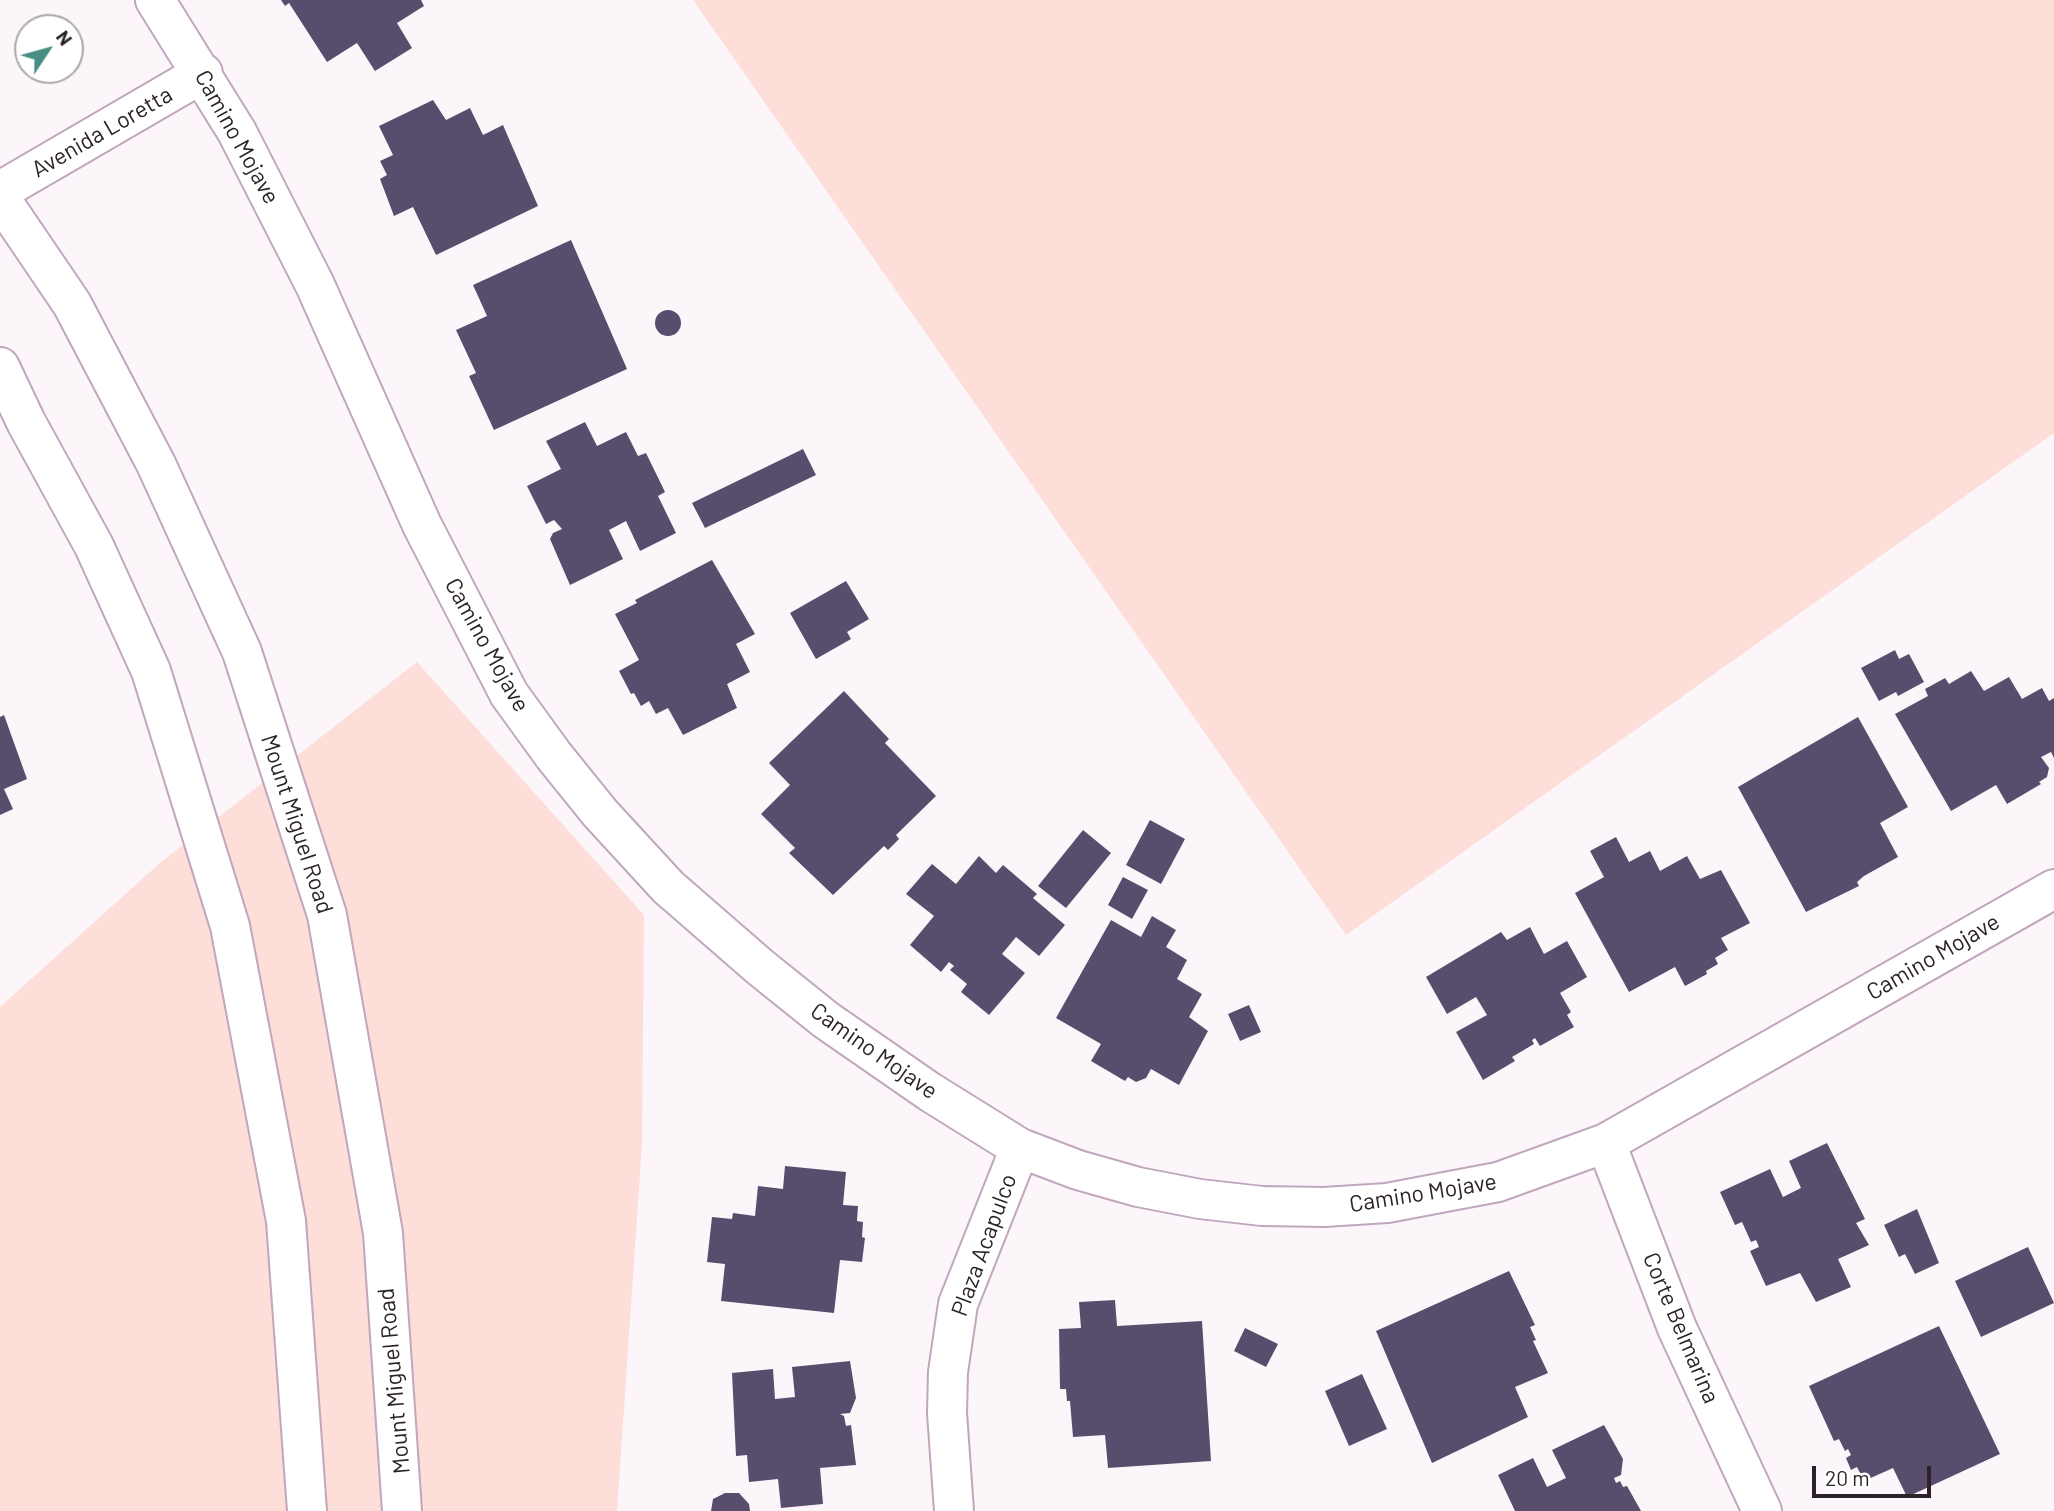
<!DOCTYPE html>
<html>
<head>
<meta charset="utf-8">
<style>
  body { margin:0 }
  #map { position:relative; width:2054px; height:1511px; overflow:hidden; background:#fcf6fb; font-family:Barlow,sans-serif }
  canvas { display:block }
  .north { position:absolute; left:14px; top:14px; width:70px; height:70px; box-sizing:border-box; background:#fff; border:2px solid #aba7aa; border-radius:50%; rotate:54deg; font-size:19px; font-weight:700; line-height:28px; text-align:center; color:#2c222a }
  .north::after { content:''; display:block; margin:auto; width:24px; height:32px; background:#488e84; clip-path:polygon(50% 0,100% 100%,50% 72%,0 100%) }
  .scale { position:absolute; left:1812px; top:1466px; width:119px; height:32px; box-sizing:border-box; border:4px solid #2c222a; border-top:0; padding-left:9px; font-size:21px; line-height:24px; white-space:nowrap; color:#2c222a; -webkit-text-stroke:5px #fff; paint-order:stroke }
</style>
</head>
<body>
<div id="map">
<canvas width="2054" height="1511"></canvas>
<div class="north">N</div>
<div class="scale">20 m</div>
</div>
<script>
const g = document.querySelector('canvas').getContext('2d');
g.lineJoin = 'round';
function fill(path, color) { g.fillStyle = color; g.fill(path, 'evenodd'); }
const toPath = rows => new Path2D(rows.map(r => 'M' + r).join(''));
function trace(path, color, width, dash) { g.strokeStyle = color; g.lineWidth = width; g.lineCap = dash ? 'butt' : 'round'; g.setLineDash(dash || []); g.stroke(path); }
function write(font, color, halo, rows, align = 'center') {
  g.font = font + ' Barlow,sans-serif'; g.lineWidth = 7; g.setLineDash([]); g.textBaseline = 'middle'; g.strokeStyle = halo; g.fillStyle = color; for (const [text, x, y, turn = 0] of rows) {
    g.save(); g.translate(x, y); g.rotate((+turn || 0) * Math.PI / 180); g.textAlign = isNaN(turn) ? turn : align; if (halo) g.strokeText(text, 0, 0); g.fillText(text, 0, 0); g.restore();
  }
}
fill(toPath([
  [693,0,2054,0,2054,433,1346,935],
  [417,662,644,915,642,1145,617,1511,0,1511,0,1007,161,862]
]), '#feded9');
fill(toPath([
  [281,0,421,0,424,6,397,23,412,48,375,71,357,43,327,62,289,3,285,6],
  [433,100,446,120,470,108,483,135,503,125,538,206,436,255,413,207,394,216,380,179,387,175,380,161,393,155,379,126],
  [571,240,627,369,494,430,469,376,476,373,456,330,487,316,473,285],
  '655 323a13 13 0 1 1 26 0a13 13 0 1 1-26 0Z',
  [585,422,597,446,626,432,638,456,646,453,665,492,658,496,676,533,640,551,626,521,609,530,623,559,570,585,550,539,553,533,562,529,554,520,546,524,527,486,561,469,546,441],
  [803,449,816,475,705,528,692,503],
  [712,560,755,634,736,644,750,672,727,684,737,708,683,735,668,708,656,714,649,701,641,706,634,693,631,694,619,671,639,660,615,614,637,603,635,600],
  [846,581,869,619,847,632,851,639,816,659,790,613],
  [1895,650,1899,659,1909,654,1924,682,1898,696,1896,692,1879,701,1861,668],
  [1971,671,1984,691,2009,677,2022,699,2042,688,2049,701,2054,698,2054,758,2051,752,2041,757,2049,768,2047,777,2039,782,2041,784,2007,804,1996,785,1951,811,1895,714,1928,696,1925,689,1945,678,1949,684],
  [844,691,889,739,885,743,936,796,896,835,899,839,888,850,884,846,833,895,789,853,795,848,761,814,790,785,769,763],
  [4,715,27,779,4,789,13,809,0,815,0,717],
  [1858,717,1908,807,1880,823,1898,857,1864,876,1857,882,1859,886,1806,912,1738,787],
  [1150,820,1185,839,1161,884,1126,865],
  [1083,830,1111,853,1066,908,1038,886],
  [1616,837,1629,862,1650,851,1660,871,1687,856,1700,879,1721,870,1750,923,1721,938,1728,950,1715,958,1718,964,1706,971,1707,974,1685,986,1675,967,1629,992,1575,893,1604,877,1590,851],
  [979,856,996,873,1003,865,1037,894,1033,898,1065,925,1039,956,1016,937,1002,954,1025,973,989,1015,961,992,967,984,950,970,954,966,949,962,941,972,910,945,934,916,906,894,932,864,956,884],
  [1123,877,1148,890,1132,919,1108,905],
  [1152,916,1176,930,1166,947,1187,960,1177,979,1202,994,1189,1017,1208,1031,1179,1085,1151,1069,1146,1078,1136,1082,1128,1077,1125,1081,1091,1061,1101,1044,1056,1018,1111,920,1141,937],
  [1530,927,1544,954,1567,941,1587,977,1560,993,1571,1012,1567,1015,1574,1027,1540,1046,1535,1038,1532,1040,1534,1044,1512,1057,1515,1061,1483,1080,1456,1032,1487,1015,1476,997,1447,1014,1426,977,1501,932,1507,940],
  [1249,1005,1261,1032,1240,1041,1228,1014],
  [1827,1143,1865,1219,1856,1223,1869,1245,1838,1259,1851,1287,1816,1302,1800,1273,1766,1286,1750,1251,1759,1247,1756,1240,1751,1242,1742,1222,1735,1225,1720,1192,1770,1169,1783,1197,1801,1188,1789,1161],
  [785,1166,846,1172,843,1205,858,1206,857,1221,863,1222,862,1237,865,1238,862,1262,840,1260,834,1313,721,1301,725,1264,707,1262,712,1217,732,1219,733,1213,755,1216,758,1186,783,1189],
  [1917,1209,1939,1263,1915,1274,1905,1254,1899,1257,1884,1225],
  [2028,1247,2054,1303,1981,1337,1955,1281],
  [1509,1271,1535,1325,1530,1327,1536,1340,1533,1341,1548,1373,1515,1387,1528,1417,1432,1463,1376,1331],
  [1115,1300,1117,1326,1202,1321,1211,1461,1108,1468,1105,1435,1073,1437,1070,1401,1067,1401,1066,1389,1060,1389,1059,1329,1081,1328,1079,1302],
  [1939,1326,2000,1454,1907,1497,1893,1468,1864,1481,1857,1467,1851,1470,1846,1458,1851,1455,1848,1449,1845,1451,1839,1439,1834,1441,1809,1386],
  [1245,1328,1278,1344,1266,1367,1234,1351],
  [850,1361,856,1398,850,1413,840,1414,844,1416,846,1426,851,1425,856,1465,820,1468,823,1504,781,1508,778,1479,749,1482,747,1455,736,1456,732,1373,773,1369,775,1399,795,1397,792,1367],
  [1362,1374,1387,1429,1349,1446,1325,1391],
  [1604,1425,1623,1459,1621,1475,1614,1478,1616,1483,1620,1481,1623,1487,1627,1486,1641,1511,1515,1511,1498,1475,1533,1458,1547,1487,1566,1478,1552,1450],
  [725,1493,739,1493,749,1504,750,1511,711,1511,713,1499]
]), '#594d6d');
const minor = toPath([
  [155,0,237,132,315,285,422,525,509,694,554,756,600,813,668,887,760,967,826,1020,930,1092,1020,1148,1078,1170,1138,1187,1200,1199,1262,1206,1324,1207,1387,1203,1498,1182,1606,1143,2054,889],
  [0,191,203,73],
  [0,198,72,304,156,464,242,652,327,915,383,1233,402,1511],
  [0,367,26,422,94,546,151,671,230,926,286,1221,307,1511],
  [1606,1143,1677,1328,1762,1511],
  [954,1511,947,1413,948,1372,958,1304,1020,1148]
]);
trace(minor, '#c0a7bd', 42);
trace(minor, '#fff', 38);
write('23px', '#2c222a', '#fff', [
  ["Avenida Loretta",102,132,-30],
  ["Camino Mojave",237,137,61],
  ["Camino Mojave",487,645,61],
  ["Mount Miguel Road",297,824,72],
  ["Camino Mojave",1933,957,-30],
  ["Camino Mojave",874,1051,35],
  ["Camino Mojave",1423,1193,-9],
  ["Plaza Acapulco",984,1245,-70],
  ["Corte Belmarina",1681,1328,67],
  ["Mount Miguel Road",394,1381,-95]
]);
</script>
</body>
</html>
